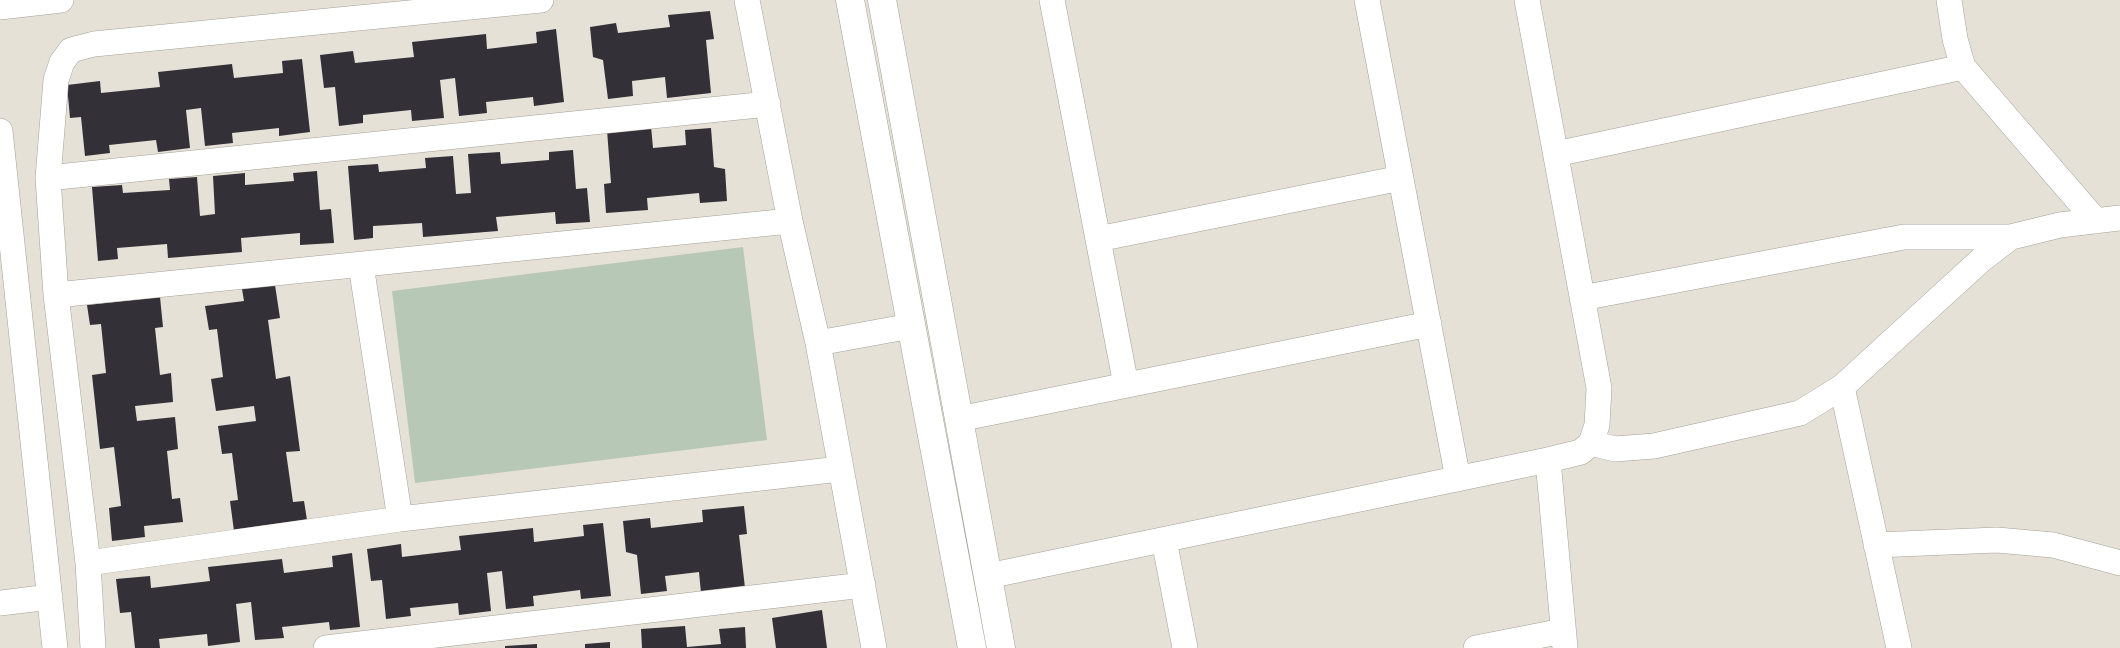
<!DOCTYPE html>
<html>
<head>
<meta charset="utf-8">
<style>
  body { margin:0 }
  canvas { display:block; background:#e5e1d7 }
</style>
</head>
<body>
<canvas width="2120" height="648"></canvas>
<script>
const g = document.querySelector('canvas').getContext('2d');
g.lineJoin = 'round';
function fill(path, color) { g.fillStyle = color; g.fill(path, 'evenodd'); }
const toPath = rows => new Path2D(rows.map(r => 'M' + r).join(''));
function trace(path, color, width, dash) { g.strokeStyle = color; g.lineWidth = width; g.lineCap = dash ? 'butt' : 'round'; g.setLineDash(dash || []); g.stroke(path); }
fill(toPath([
  [743,247,767,440,415,483,392,291]
]), '#b8c8b7');
fill(toPath([
  [710,11,714,39,706,40,711,93,667,98,665,77,632,81,633,96,608,99,603,60,593,57,590,27,616,23,618,33,670,27,668,15],
  [556,29,564,102,534,106,533,97,486,102,487,113,459,116,455,78,440,80,444,118,412,121,411,110,363,115,363,123,339,126,335,87,324,88,320,55,353,51,355,63,414,57,412,42,486,34,487,49,537,43,536,32],
  [302,59,310,132,279,136,279,128,232,133,233,143,205,146,201,108,186,110,190,148,158,152,156,140,109,145,110,153,85,156,81,117,70,118,67,85,100,81,101,93,160,87,158,72,232,64,234,78,283,73,282,61],
  [651,126,653,148,686,145,685,130,711,128,714,167,725,169,727,201,700,203,699,193,647,198,648,210,606,213,604,184,611,183,607,130],
  [573,150,576,189,587,188,590,222,556,224,555,212,496,217,498,231,423,237,422,223,373,226,373,238,354,240,348,166,378,164,379,172,426,168,425,158,453,156,456,194,471,193,468,154,500,152,501,164,549,160,549,152],
  [317,171,320,210,331,209,334,243,300,245,300,233,241,238,242,252,168,258,167,244,117,248,118,259,98,261,92,187,122,185,123,193,170,190,169,179,197,177,200,216,215,214,213,176,245,173,245,185,294,181,293,173],
  [275,285,280,318,268,320,276,379,290,376,300,451,286,452,293,502,304,501,307,520,234,531,230,501,238,500,232,453,222,454,218,426,256,421,254,406,216,411,211,379,223,377,217,329,209,330,205,306,244,301,242,289],
  [160,297,163,327,155,328,160,375,171,373,173,402,135,406,137,421,175,417,178,449,167,451,172,499,180,498,183,522,144,526,145,537,112,541,109,508,121,506,114,447,100,449,92,375,106,373,101,324,90,325,87,305],
  [744,506,747,534,739,535,745,588,701,593,699,572,665,576,667,591,641,594,637,555,626,552,623,521,650,518,651,528,703,522,702,510],
  [603,523,611,596,581,599,580,590,533,596,534,606,506,609,502,571,487,573,491,611,459,615,458,603,410,608,411,616,386,619,382,580,371,581,367,549,401,544,402,557,461,550,459,536,533,528,534,542,584,536,583,525],
  [352,553,360,627,330,630,329,622,282,627,284,638,255,640,251,602,236,604,240,642,208,646,207,634,159,639,160,648,135,648,131,612,120,613,116,579,150,576,151,588,210,581,208,567,282,559,284,573,333,567,332,556],
  [822,610,827,648,776,648,772,618],
  [685,626,687,647,721,644,719,629,745,627,746,648,642,648,641,629],
  [610,642,610,648,585,648,585,644],
  [537,644,537,648,505,648,505,646]
]), '#333038');
const minor = toPath([
  [747,0,790,221,818,343,874,648],
  [1052,0,1126,385],
  [1367,0,1458,479],
  [1527,0,1599,388,1597,425,1591,443,1581,452,1548,460],
  [1949,0,1955,39,1963,67,2096,221],
  [0,7,61,0],
  [0,131,55,648],
  [1556,154,1963,67],
  [48,178,768,104],
  [1098,239,1401,178],
  [361,265,400,519],
  [56,295,790,221],
  [1582,298,1904,237,2011,237],
  [818,343,911,326],
  [1842,387,1899,648],
  [959,419,1429,324],
  [1591,443,1615,449,1654,446,1800,413,1842,387,1981,260,2011,237,2060,225,2120,218],
  [1164,540,1185,648],
  [1876,545,1997,540,2053,545,2120,563],
  [88,563,400,519,840,469],
  [988,576,1548,460,1565,648],
  [0,603,50,597],
  [93,648,88,563,56,295,48,178,56,80,62,62,71,50,94,44,541,0],
  [326,648,863,585],
  [1476,648,1563,631]
]);
const tertiary = toPath([
  [850,0,972,648],
  [882,0,1001,648]
]);
trace(minor, '#a5a198', 26);
trace(tertiary, '#a5a198', 29);
trace(minor, '#fff', 25);
trace(tertiary, '#fff', 28);
</script>
</body>
</html>
